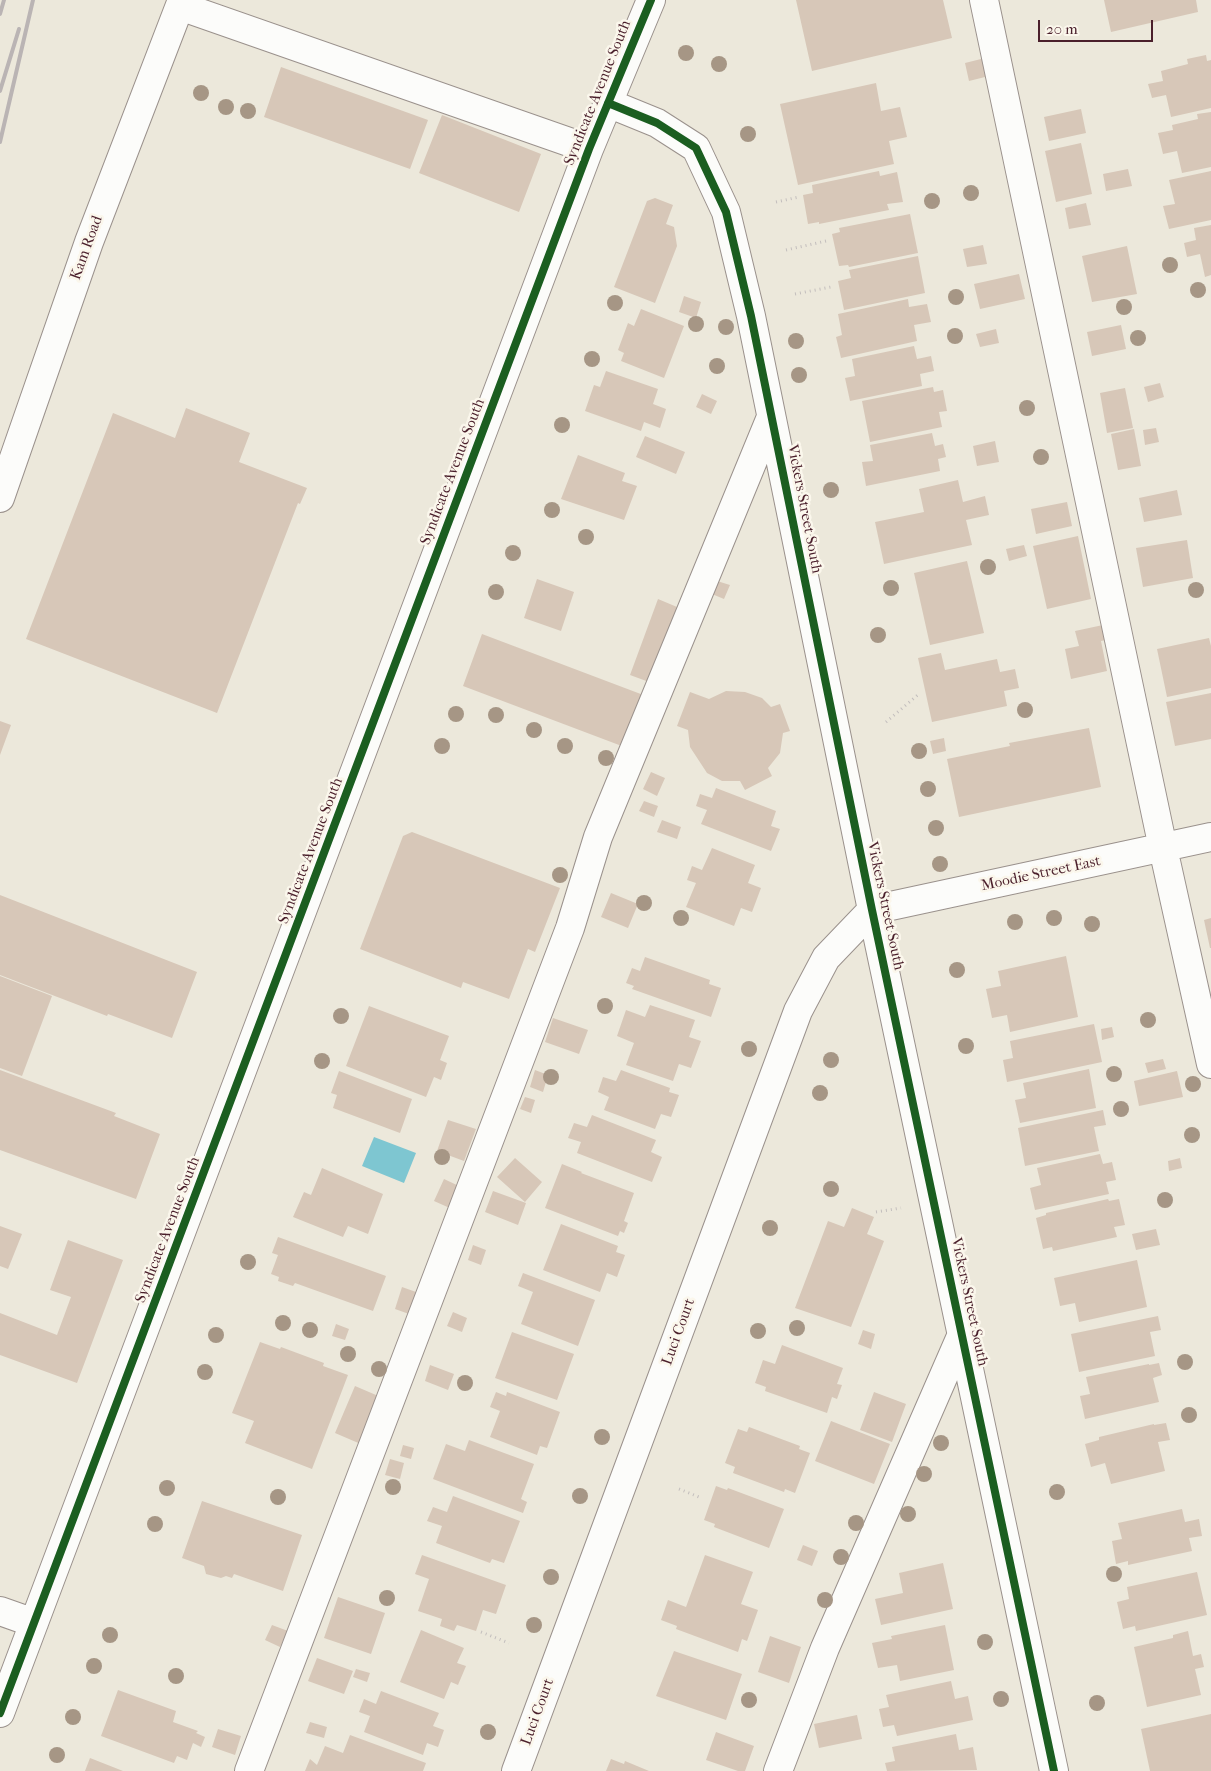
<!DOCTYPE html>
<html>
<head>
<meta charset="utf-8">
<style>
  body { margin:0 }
  #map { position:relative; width:1211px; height:1771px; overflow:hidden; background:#ece8db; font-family:"IM FELL French Canon",serif }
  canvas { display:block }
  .scale { position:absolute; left:1038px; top:20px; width:115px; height:22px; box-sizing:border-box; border:2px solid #4a1f2b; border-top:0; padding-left:6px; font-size:15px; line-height:18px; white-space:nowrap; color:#4a1f2b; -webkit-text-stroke:4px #fbf7ec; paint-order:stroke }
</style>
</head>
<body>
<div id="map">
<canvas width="1211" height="1771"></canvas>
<div class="scale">20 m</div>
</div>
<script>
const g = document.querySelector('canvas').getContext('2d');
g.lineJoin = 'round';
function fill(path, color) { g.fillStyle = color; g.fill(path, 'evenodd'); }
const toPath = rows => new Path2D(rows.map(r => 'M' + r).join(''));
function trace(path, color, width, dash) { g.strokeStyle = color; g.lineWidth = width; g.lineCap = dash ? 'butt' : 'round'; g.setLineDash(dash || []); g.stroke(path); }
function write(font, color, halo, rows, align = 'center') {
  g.font = font + ' "IM FELL French Canon",serif'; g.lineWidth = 5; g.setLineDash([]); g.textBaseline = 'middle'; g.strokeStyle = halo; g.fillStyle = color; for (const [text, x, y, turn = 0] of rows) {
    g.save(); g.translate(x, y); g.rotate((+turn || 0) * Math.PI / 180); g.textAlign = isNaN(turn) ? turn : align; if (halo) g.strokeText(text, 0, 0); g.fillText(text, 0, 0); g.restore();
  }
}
fill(toPath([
  [374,1137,416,1153,404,1183,362,1166]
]), '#7ec6d1');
fill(toPath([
  [796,0,943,0,952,38,812,71],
  [1104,0,1196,0,1198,12,1111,32],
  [1206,55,1207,61,1211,60,1211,108,1171,117,1166,95,1152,98,1148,84,1163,81,1161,71,1188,64,1187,59],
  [985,58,989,76,969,81,965,63],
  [281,67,428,120,410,169,264,117],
  [876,83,881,111,900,107,907,137,889,141,894,164,798,185,780,104],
  [1081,109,1086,133,1049,141,1044,117],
  [1211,112,1211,167,1182,173,1177,151,1163,154,1158,133,1173,130,1172,125,1198,119,1197,114],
  [442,115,541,154,519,212,419,173],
  [1081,143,1092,194,1056,202,1045,151],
  [1128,169,1132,186,1106,191,1103,174],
  [879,171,880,176,897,172,903,202,887,204,889,210,819,224,819,222,808,224,803,195,813,193,812,185],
  [1211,171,1211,220,1169,229,1163,206,1175,204,1169,180],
  [655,198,673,205,666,224,674,227,677,246,655,303,614,287,647,201],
  [1086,203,1091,225,1069,229,1065,208],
  [910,214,918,253,849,267,848,265,839,266,832,234,840,232,839,228],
  [1211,225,1211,275,1205,277,1200,254,1187,257,1184,243,1196,240,1194,228],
  [983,245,987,264,967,267,963,249],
  [1127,246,1137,294,1092,302,1082,256],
  [918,256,925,293,844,310,838,281,851,278,849,270],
  [1019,274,1025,299,980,309,974,284],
  [684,296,701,302,696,318,679,312],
  [908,299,909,307,927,304,931,322,914,325,917,341,841,358,836,337,842,335,838,314],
  [641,309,684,326,664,378,621,361,624,353,618,350,628,323,634,326],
  [1121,325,1126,349,1092,356,1087,332],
  [996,329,999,343,980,347,976,334],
  [914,346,917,359,931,356,934,371,920,374,922,386,850,401,845,378,855,376,852,359],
  [606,371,658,389,653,404,666,409,660,428,644,422,641,431,585,411,594,385,600,387],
  [1160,383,1164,397,1148,402,1144,387],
  [933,387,934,392,943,390,947,411,939,412,942,427,870,442,862,401],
  [1125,388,1133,428,1107,433,1100,393],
  [702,394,717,401,711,414,696,407],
  [186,408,250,433,239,462,307,488,300,504,298,503,217,713,26,639,113,413,175,438],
  [1156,428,1159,442,1145,445,1143,430],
  [1134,429,1141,466,1118,470,1111,434],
  [932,433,935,446,943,444,946,457,938,459,940,471,866,486,862,462,873,461,870,445],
  [645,436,685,452,676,474,636,457],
  [995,441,999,462,977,466,973,446],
  [578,455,625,473,622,481,637,486,624,520,561,499],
  [958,480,963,502,985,496,989,515,966,520,972,545,884,564,875,522,924,512,919,489],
  [1177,490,1182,515,1144,522,1139,498],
  [1067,502,1072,526,1036,534,1031,509],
  [1078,536,1091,599,1047,609,1033,546],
  [1187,540,1193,578,1143,587,1136,548],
  [1024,545,1027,556,1009,561,1006,549],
  [967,561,984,633,930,645,914,573],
  [537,579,574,592,561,631,524,618],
  [717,581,730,585,724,599,712,594],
  [658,599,677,607,649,682,630,675],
  [1103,625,1106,640,1101,641,1107,671,1071,679,1065,649,1079,646,1075,631],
  [482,634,646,696,627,748,463,686],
  [1209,638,1211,646,1211,688,1167,697,1157,649],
  [941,653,945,670,997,659,1000,672,1015,669,1019,688,1004,691,1007,706,932,722,918,658],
  [726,691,745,692,762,698,771,707,780,704,790,731,783,733,780,753,768,768,772,776,745,790,740,781,722,781,707,773,690,747,688,730,677,726,690,692,709,699],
  [1211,693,1211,739,1175,746,1166,702],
  [0,721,11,725,0,755],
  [1089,728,1101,787,959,817,947,759,1010,746,1009,743],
  [944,738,946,751,933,754,930,741],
  [651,772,665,778,657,796,643,789],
  [716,788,776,811,771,826,780,829,771,851,701,824,707,810,696,806,700,794,712,798],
  [644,801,658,806,654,817,639,811],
  [662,820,681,827,677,839,657,832],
  [412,832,560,888,535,952,528,949,509,999,463,982,461,988,360,949,403,836],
  [712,848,755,865,748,883,761,888,752,912,741,908,734,926,686,907,696,883,687,880,692,866,702,870],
  [611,893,638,904,628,928,601,917],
  [0,895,197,972,172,1038,108,1014,107,1016,0,975],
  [1211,918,1211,948,1210,948,1204,920],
  [1066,956,1078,1017,1010,1032,1007,1015,992,1018,986,989,1001,986,998,971],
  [645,957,710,980,709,984,721,988,711,1017,632,989,634,986,626,983,632,968,640,971],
  [0,976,52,996,22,1076,0,1068],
  [650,1005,695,1020,689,1037,701,1041,691,1068,679,1064,673,1081,626,1065,634,1043,617,1036,626,1010,645,1017],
  [369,1006,449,1036,440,1060,447,1063,441,1080,434,1077,426,1097,346,1066],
  [553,1018,588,1030,579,1054,545,1042],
  [1094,1024,1102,1062,1007,1082,1003,1060,1013,1058,1010,1041],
  [1112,1027,1114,1037,1102,1040,1101,1029],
  [1163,1059,1166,1069,1148,1073,1145,1063],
  [1089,1069,1096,1108,1020,1123,1015,1100,1026,1098,1023,1083],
  [0,1070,116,1113,114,1116,160,1134,136,1199,0,1150],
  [535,1070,548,1075,543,1092,530,1087],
  [621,1070,670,1088,669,1092,679,1095,671,1117,661,1114,655,1129,604,1110,609,1097,598,1092,603,1077,616,1081],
  [339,1071,412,1099,400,1133,333,1108,337,1095,331,1093],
  [1177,1071,1183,1097,1139,1106,1134,1081],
  [525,1097,535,1100,531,1113,520,1109],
  [1103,1110,1106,1125,1094,1127,1099,1151,1025,1166,1018,1128],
  [592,1115,656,1140,651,1152,662,1157,652,1182,577,1153,581,1142,568,1138,574,1123,587,1127],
  [448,1120,476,1129,464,1161,437,1151],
  [1100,1154,1103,1164,1112,1162,1116,1180,1106,1182,1109,1194,1035,1210,1030,1188,1041,1185,1037,1168],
  [515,1158,542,1182,525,1202,497,1177],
  [1180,1158,1182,1168,1169,1171,1168,1161],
  [562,1164,582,1172,581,1173,634,1193,624,1221,628,1223,624,1233,620,1231,618,1236,545,1208],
  [322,1168,383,1194,368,1234,348,1226,343,1237,293,1217,304,1192,311,1195],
  [444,1179,461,1187,452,1209,434,1201],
  [493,1191,526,1203,518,1225,485,1212],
  [1108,1199,1109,1201,1119,1199,1125,1225,1114,1227,1117,1237,1053,1251,1052,1247,1043,1249,1036,1218,1046,1215,1046,1213],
  [852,1208,874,1217,867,1234,884,1241,851,1327,795,1308,828,1221,844,1227],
  [561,1224,618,1246,616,1252,625,1255,617,1277,607,1273,600,1292,543,1270],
  [0,1226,22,1234,8,1269,0,1266],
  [1156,1229,1160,1245,1136,1250,1132,1234],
  [278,1237,386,1276,373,1311,295,1283,293,1286,278,1281,279,1277,271,1274,278,1255,272,1253],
  [68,1240,123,1260,77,1383,0,1355,0,1313,57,1335,71,1297,50,1290],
  [473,1245,486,1250,481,1265,468,1260],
  [1137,1260,1147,1307,1079,1322,1075,1303,1060,1306,1054,1278],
  [523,1273,595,1300,578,1346,521,1324,533,1292,518,1286],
  [402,1287,416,1292,409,1314,395,1309],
  [453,1312,467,1318,462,1332,447,1326],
  [1158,1316,1161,1330,1150,1332,1155,1356,1079,1372,1071,1334],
  [336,1324,349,1329,345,1340,332,1336],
  [863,1330,875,1334,871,1349,858,1344],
  [512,1332,574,1354,557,1400,495,1378],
  [260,1342,280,1349,281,1347,324,1363,323,1366,348,1375,312,1469,245,1443,254,1421,232,1413],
  [782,1345,843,1368,837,1384,842,1385,837,1399,832,1397,827,1413,765,1391,766,1387,755,1383,763,1360,775,1364],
  [1159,1363,1162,1375,1153,1378,1159,1402,1085,1419,1080,1396,1090,1394,1086,1377,1149,1364,1149,1365],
  [430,1365,454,1374,448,1390,425,1381],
  [355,1386,383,1398,363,1445,335,1433],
  [496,1392,506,1396,507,1392,560,1412,547,1448,540,1446,537,1455,490,1437,500,1411,490,1407],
  [874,1392,906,1404,892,1442,860,1430],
  [831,1421,890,1444,874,1484,815,1461],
  [1166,1423,1170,1440,1158,1442,1165,1471,1111,1484,1105,1463,1091,1467,1085,1444,1099,1440,1099,1437,1154,1424,1154,1425],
  [749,1427,800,1446,799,1449,810,1453,795,1493,785,1489,784,1492,733,1473,735,1467,725,1463,738,1429,747,1432],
  [469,1440,534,1464,521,1499,527,1502,523,1513,433,1479,446,1444,465,1451],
  [403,1445,414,1448,411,1459,400,1456],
  [390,1459,404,1463,400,1479,385,1475],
  [716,1486,727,1490,728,1488,784,1509,769,1548,714,1527,715,1524,704,1520],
  [453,1496,520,1521,504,1563,492,1559,490,1563,436,1543,442,1526,427,1521,433,1507,447,1512],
  [202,1501,302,1535,283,1591,234,1574,232,1578,226,1576,221,1578,206,1574,204,1566,182,1558],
  [1182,1509,1185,1522,1199,1519,1202,1536,1189,1538,1192,1551,1128,1565,1128,1561,1116,1564,1112,1541,1122,1539,1118,1523],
  [803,1545,818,1551,812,1566,797,1560],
  [422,1555,506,1585,496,1614,483,1610,476,1631,457,1625,454,1631,440,1626,442,1619,418,1611,429,1579,415,1574],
  [705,1555,753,1572,741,1604,758,1610,747,1641,742,1639,738,1652,676,1629,677,1626,661,1620,668,1600,686,1607],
  [943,1563,953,1609,881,1625,875,1599,903,1593,899,1573],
  [1197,1572,1207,1615,1136,1631,1135,1626,1123,1629,1117,1602,1129,1599,1127,1587],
  [338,1597,385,1613,371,1654,324,1638],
  [272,1625,288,1631,280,1647,265,1640],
  [945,1625,954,1670,900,1681,897,1665,878,1668,872,1643,892,1639,891,1636],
  [421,1630,464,1648,457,1663,466,1666,458,1685,451,1682,444,1699,400,1682],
  [1188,1631,1193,1656,1201,1654,1204,1667,1195,1669,1201,1695,1147,1707,1134,1647,1173,1638,1173,1635],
  [770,1636,801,1647,789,1683,758,1672],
  [674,1651,742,1674,726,1720,656,1696],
  [317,1658,353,1671,344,1694,308,1681],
  [356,1669,370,1673,367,1682,353,1677],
  [951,1681,955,1699,968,1696,973,1720,897,1736,894,1725,883,1727,879,1709,889,1707,886,1695],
  [118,1690,176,1711,173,1722,198,1731,196,1733,205,1737,201,1747,193,1743,187,1760,177,1756,174,1763,101,1736],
  [381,1691,439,1713,433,1726,444,1730,438,1747,427,1743,423,1755,364,1732,370,1716,359,1712,364,1699,376,1704],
  [1211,1714,1211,1771,1150,1771,1141,1729],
  [857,1715,862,1739,819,1748,814,1724],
  [310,1722,327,1727,324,1738,306,1733],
  [218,1729,241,1736,235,1755,212,1747],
  [716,1732,754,1746,745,1771,738,1771,706,1760],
  [956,1734,959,1750,973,1747,977,1770,887,1771,885,1763,895,1761,892,1747],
  [350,1735,426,1763,423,1771,305,1771,310,1759,317,1765,325,1746,343,1753],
  [90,1758,123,1771,85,1771],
  [611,1759,624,1764,625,1761,649,1771,606,1771]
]), '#d7c7b8');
const minor = toPath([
  [984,0,1163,848,1211,1064],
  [180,6,589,149],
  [608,103,657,123,696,148,726,212,751,316,872,910,1054,1771],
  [0,498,89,242,182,0],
  [872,910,1211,837],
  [0,1611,34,1623],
  [0,1713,589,149,651,0],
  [249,1771,570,928,598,837,771,417],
  [516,1771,798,1011,826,958,872,910],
  [778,1771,825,1648,962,1334]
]);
trace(minor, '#9a918c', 30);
trace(toPath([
  [776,202,799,197],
  [786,250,826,241],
  [795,294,831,287],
  [886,722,920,693],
  [876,1212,901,1208],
  [679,1489,699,1497],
  [481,1632,509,1643]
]), '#c3bebd', 3, [1, 4]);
trace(minor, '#fcfcfa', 28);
trace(toPath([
  [0,14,4,0],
  [0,91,19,29],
  [0,142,33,0]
]), '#bab4b4', 4);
trace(toPath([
  [608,103,657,123,696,148,726,212,751,316,872,910,1054,1771],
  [0,1713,589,149,651,0]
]), '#1b5e20', 8);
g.fillStyle = '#a69685';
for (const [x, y] of [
  [686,53],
  [719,64],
  [201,93],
  [226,107],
  [248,111],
  [748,134],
  [971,193],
  [932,201],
  [1170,265],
  [1198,290],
  [956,297],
  [615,303],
  [1124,307],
  [696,324],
  [726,327],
  [955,336],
  [1138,338],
  [796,341],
  [592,359],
  [717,366],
  [799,375],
  [1027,408],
  [562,425],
  [1041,457],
  [831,490],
  [552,510],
  [586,537],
  [513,553],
  [988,567],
  [891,588],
  [1196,590],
  [496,592],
  [878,635],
  [1025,710],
  [456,714],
  [496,715],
  [534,730],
  [442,746],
  [565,746],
  [919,751],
  [606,758],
  [928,789],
  [936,828],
  [940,864],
  [560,875],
  [644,903],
  [681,918],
  [1054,918],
  [1015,922],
  [1092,924],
  [957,970],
  [605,1006],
  [341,1016],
  [1148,1020],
  [966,1046],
  [749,1049],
  [831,1060],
  [322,1061],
  [1114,1074],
  [551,1077],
  [1193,1084],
  [820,1093],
  [1121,1109],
  [1192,1135],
  [442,1157],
  [831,1189],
  [1165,1200],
  [770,1228],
  [248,1262],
  [283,1323],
  [797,1328],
  [310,1330],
  [758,1331],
  [216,1335],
  [348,1354],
  [1185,1362],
  [379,1369],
  [205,1372],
  [465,1383],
  [1189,1415],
  [602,1437],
  [941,1443],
  [924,1474],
  [393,1487],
  [167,1488],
  [1057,1492],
  [580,1496],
  [278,1497],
  [908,1514],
  [856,1523],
  [155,1524],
  [841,1557],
  [1114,1574],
  [551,1577],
  [387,1598],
  [825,1600],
  [534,1625],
  [110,1635],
  [985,1642],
  [94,1666],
  [176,1676],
  [1001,1699],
  [749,1700],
  [1097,1703],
  [73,1717],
  [488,1732],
  [57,1755]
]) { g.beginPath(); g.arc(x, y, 8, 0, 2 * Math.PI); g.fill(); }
write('15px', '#4a1f2b', '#fbf7ec', [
  ["Syndicate Avenue South",598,93,-68],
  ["Kam Road",87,248,-70],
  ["Syndicate Avenue South",453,472,-69],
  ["Vickers Street South",804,509,79],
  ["Syndicate Avenue South",311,851,-69],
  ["Moodie Street East",1041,874,-12],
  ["Vickers Street South",885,906,78],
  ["Syndicate Avenue South",168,1230,-69],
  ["Vickers Street South",969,1302,78],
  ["Luci Court",679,1332,-70],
  ["Luci Court",538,1712,-70]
]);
</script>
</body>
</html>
